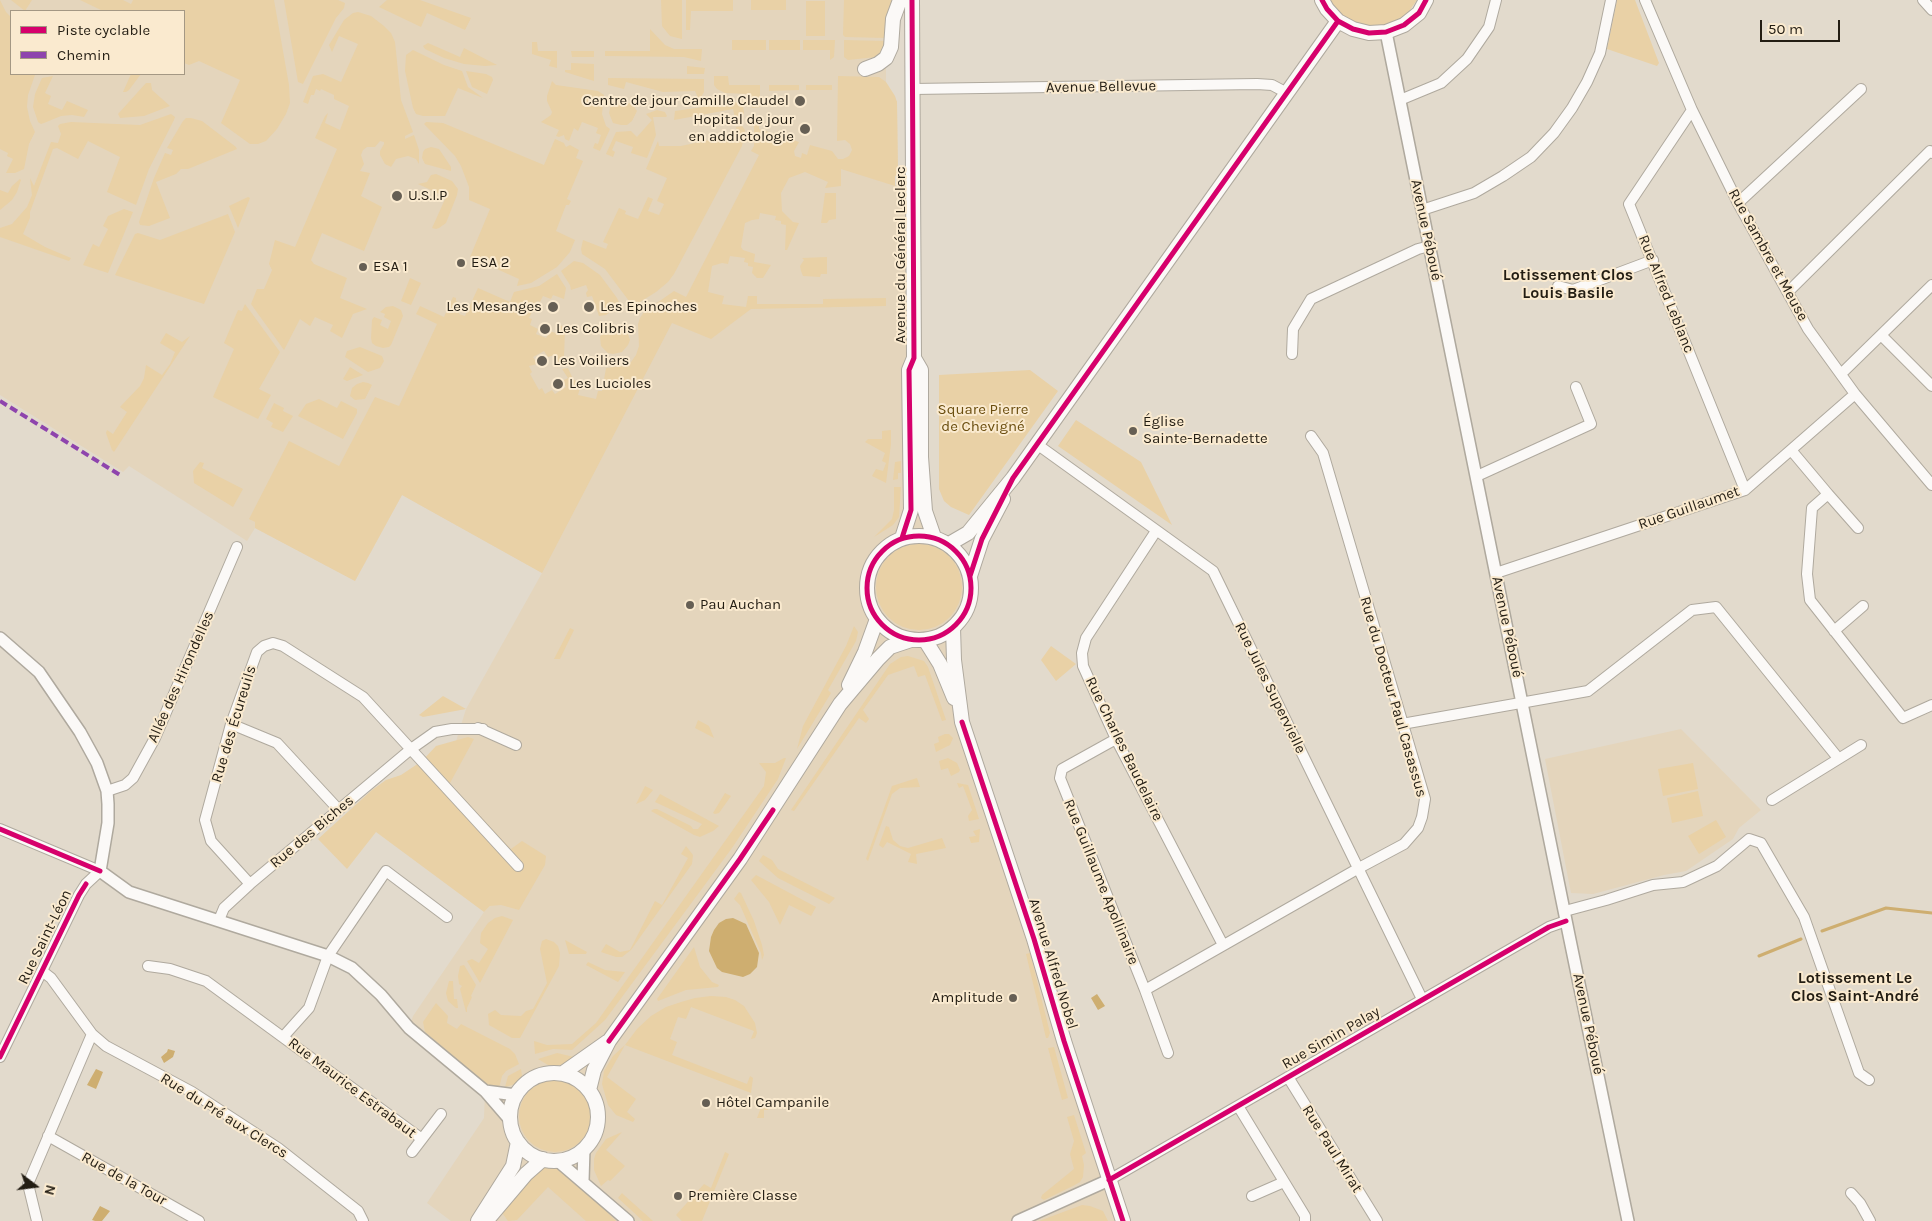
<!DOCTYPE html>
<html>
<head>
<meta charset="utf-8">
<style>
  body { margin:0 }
  #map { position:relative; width:1932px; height:1221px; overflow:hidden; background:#e2dacc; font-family:Karla,sans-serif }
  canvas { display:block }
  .legend { position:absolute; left:10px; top:10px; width:175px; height:65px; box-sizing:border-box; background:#faeacf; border:1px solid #a49884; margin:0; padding:6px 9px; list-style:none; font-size:15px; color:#231d13 }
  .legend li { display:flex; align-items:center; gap:10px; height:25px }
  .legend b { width:25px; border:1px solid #a49884 }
  .north { position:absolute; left:10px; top:1161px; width:50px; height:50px; -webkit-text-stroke:4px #faeacf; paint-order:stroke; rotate:105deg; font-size:14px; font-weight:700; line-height:20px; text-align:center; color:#231d13 }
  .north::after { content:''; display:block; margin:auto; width:18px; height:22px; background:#231d13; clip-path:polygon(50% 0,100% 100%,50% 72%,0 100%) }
  .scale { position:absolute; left:1760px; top:20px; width:80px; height:22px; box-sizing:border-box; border:2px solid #231d13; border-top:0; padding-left:6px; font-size:15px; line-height:18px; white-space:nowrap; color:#231d13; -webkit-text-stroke:4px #faeacf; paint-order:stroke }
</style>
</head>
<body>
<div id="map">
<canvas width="1932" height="1221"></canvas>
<ul class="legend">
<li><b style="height:6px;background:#d6006c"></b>Piste cyclable</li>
<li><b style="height:6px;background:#8e44ad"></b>Chemin</li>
</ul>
<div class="north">N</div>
<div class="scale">50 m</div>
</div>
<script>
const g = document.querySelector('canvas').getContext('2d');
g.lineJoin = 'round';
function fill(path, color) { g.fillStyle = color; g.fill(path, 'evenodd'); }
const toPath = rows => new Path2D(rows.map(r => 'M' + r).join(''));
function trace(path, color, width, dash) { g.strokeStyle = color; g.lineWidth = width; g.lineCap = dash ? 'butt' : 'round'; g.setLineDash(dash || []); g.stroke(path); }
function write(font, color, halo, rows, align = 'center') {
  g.font = font + ' Karla,sans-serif'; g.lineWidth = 4; g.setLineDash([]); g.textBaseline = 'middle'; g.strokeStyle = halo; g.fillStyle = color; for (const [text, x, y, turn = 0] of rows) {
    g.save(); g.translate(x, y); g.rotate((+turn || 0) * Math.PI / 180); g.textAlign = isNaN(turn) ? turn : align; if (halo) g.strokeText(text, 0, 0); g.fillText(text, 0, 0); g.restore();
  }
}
fill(toPath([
  [0,0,892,0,886,26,886,82,897,102,898,174,895,176,895,185,913,188,922,420,934,537,949,544,959,553,966,564,970,577,971,591,969,604,962,617,953,628,960,713,1123,1221,451,1221,427,1203,484,1118,485,1092,409,1028,413,1016,484,912,515,883,511,849,445,777,466,709,542,573,402,495,355,581,255,528,247,541,129,466,123,472,0,395],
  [11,11,184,11,184,74,11,74],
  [1681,729,1761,810,1739,828,1733,839,1686,871,1664,875,1593,894,1571,893,1545,759]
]), '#e4d5bc');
fill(toPath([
  [0,0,6,12,11,17,11,74,35,75,28,95,27,107,30,121,35,132,29,144,24,169,15,173,6,173,13,159,7,156,8,153,0,149],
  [11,0,32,0,25,11],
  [80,0,123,0,131,4,133,0,274,0,289,85,290,103,286,114,277,129,266,141,258,144,250,144,221,123,240,80,199,61,189,65,184,63,184,11,103,11],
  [284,0,338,0,345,3,344,8,336,18,303,84,298,82],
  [387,0,420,0,471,18,465,30,427,13,421,27,379,7],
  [661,0,682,0,682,39,670,36,662,26],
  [686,0,733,0,733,11,691,11,690,30,686,30],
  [751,0,786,0,786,10,751,10],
  [844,0,892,0,886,26,886,38,845,37,843,35],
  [1328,0,1417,0,1407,14,1395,22,1381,27,1367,27,1340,16],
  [1617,0,1635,0,1659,63,1657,66,1607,49],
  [806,1,825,1,825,36,806,36],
  [358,12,371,16,384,26,391,33,395,42,401,100,413,132,405,136,405,139,414,135,419,150,419,164,416,159,408,156,396,159,391,167,385,164,380,155,380,151,384,144,384,142,380,141,375,147,367,147,363,150,361,155,364,164,360,171,370,173,361,196,382,207,366,246,364,251,322,233,311,260,314,264,347,278,340,298,367,309,353,314,342,338,330,331,333,325,315,317,310,326,300,319,284,350,251,304,257,289,264,289,272,270,269,264,275,240,295,247,337,149,315,138,325,116,328,113,325,123,340,130,349,106,334,99,334,95,321,89,320,91,316,89,314,95,311,95,308,104,303,102,313,76,323,74,341,82,358,44,339,36,332,52,329,45,344,20,353,13],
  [650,29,665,45,674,49,702,49,701,61,684,57,605,56,605,51,650,51],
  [732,40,766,40,766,50,732,50],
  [769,40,800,40,800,50,769,50],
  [803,40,835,40,834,57,830,60,830,50,803,50],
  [844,40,886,41,883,54,876,57,848,60,844,57],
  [532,42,537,42,538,51,557,51,557,68,549,66,551,60,532,54],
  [428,43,460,57,464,48,497,65,485,66,464,64,444,58,425,49,423,46],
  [413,50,444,65,462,71,468,87,483,98,458,88,445,116,423,116,416,114,413,108,405,71,406,55],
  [571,51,594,51,594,57,572,57],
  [571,63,594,64,594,81,565,72,565,70,571,70],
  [687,66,705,68,704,74,687,74],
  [466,71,486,74,492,77,493,80,487,94,472,87],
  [131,74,141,74,129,90,126,92,123,92],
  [53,76,45,93,51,96,48,104,62,110,67,101,88,110,84,117,72,115,61,116,44,123,41,124,38,122,33,107,35,94,42,78],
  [714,76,728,76,729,85,760,85,760,107,752,108,751,100,747,94,725,93,717,89,714,85],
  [838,76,879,77,886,82,895,96,897,102,898,174,895,176,895,186,841,169,841,186,825,188,828,182,805,172,789,178,781,193,782,211,793,222,799,223,787,250,785,250,786,225,781,224,781,221,775,220,776,216,760,213,759,219,752,220,745,223,741,247,743,250,755,254,754,262,771,265,763,278,757,278,752,273,753,267,748,266,748,263,744,262,745,258,730,256,728,264,722,263,712,266,708,292,724,296,722,304,746,307,748,296,757,296,757,304,823,304,823,299,886,298,886,306,751,309,711,339,672,323,542,573,402,495,355,581,255,528,255,522,249,519,289,441,339,466,375,397,399,406,437,324,416,314,420,306,444,317,453,297,456,298,456,301,459,303,458,306,461,308,459,314,465,316,478,288,510,302,514,292,539,286,557,274,566,288,564,299,553,295,551,299,543,296,540,302,537,301,529,318,532,319,530,325,538,329,536,334,546,338,550,331,555,333,560,325,562,326,565,331,564,357,558,363,554,355,548,357,544,351,533,357,537,364,529,366,532,372,530,374,539,390,542,388,545,394,552,390,555,394,566,387,562,381,568,378,562,369,568,368,573,379,581,385,578,395,596,399,598,391,602,391,606,368,623,366,631,362,636,355,639,346,638,324,640,318,644,312,674,291,686,297,759,155,751,151,754,146,754,118,759,118,759,129,799,142,794,151,795,156,801,158,802,153,807,155,810,145,832,151,838,159,843,159,849,156,852,150,850,144,845,140,837,141],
  [608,78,704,79,704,92,701,97,698,98,695,91,663,92,626,82,624,89,608,85],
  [552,81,556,85,598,91,604,95,602,114,606,126,610,129,600,151,593,148,595,143,598,144,601,135,596,133,598,128,582,122,578,131,574,128,569,141,565,139,564,135,559,137,556,136,559,130,541,122,551,115,552,112,547,101,547,96],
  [146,83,151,83,152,90,170,106,144,116,120,118,118,114],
  [769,85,799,85,799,90,769,91],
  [806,85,832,85,832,90,806,90],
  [620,100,632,104,637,111,632,121,627,125,621,125,613,123,609,113,611,104],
  [738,102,743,106,744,113,742,118,735,118,733,109,674,120,675,111],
  [657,110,665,112,667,116,666,117,653,117,656,135,647,158,631,153,633,147,616,141,612,150,615,152,613,157,606,154,616,132,631,131,637,137,652,120,646,114],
  [171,114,175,117,174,120,149,169,136,205,107,192,120,157,88,141,78,159,57,148,53,149,30,212,30,218,23,234,45,247,71,258,69,261,0,237,0,228,12,224,27,207,32,195,30,178,34,186,51,142,58,143,61,134,58,126,60,124,71,122,140,125],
  [186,118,191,118,202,121,236,147,237,149,188,169,181,169,176,174,156,182,170,218,149,226,140,225,139,222,154,178,165,153,171,155,173,150,167,148,183,121],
  [426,122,443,123,544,165,555,139,564,143,566,147,570,145,579,150,576,158,583,161,567,199,571,201,569,205,566,205,556,231,575,240,570,252,557,267,531,283,517,286,519,279,470,257,490,209,469,200,469,187,461,166,455,156,424,124],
  [742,126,745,130,742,146,674,274,668,282,656,292,640,302,629,301,605,269,582,254,581,249,583,240,606,249,608,244,603,242,619,208,626,211,625,214,638,219,648,197,653,199,648,211,659,215,664,204,657,201,667,178,646,169,658,141,659,146,681,146,737,134,736,127],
  [431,147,439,149,451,167,451,171,425,164,422,158,423,152,425,149],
  [436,174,452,181,458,189,457,195,446,223,439,228,436,229,432,228,446,197,418,184,427,182,431,175],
  [20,179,21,180,17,192,12,200,0,210,0,190,8,193,12,186],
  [825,193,836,193,836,219,829,220,827,223,821,223],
  [248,197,250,198,238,228,229,206],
  [124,209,133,212,108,273,83,265,93,244,99,247,108,229,103,226,108,216],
  [228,214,235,232,204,304,115,275,135,234,138,233,160,240],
  [827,257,827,274,821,274,820,277,803,276,801,271,800,266,804,260,802,258],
  [574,261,583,263,600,275,617,298,619,302,617,307,606,315,599,316,592,296,587,297,586,293,588,290,586,285,571,290,570,285,561,271],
  [410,278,421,283,411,305,401,301],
  [245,304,280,352,259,389,271,395,258,419,213,397,234,349,224,343,238,310,242,311],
  [393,306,401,310,403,316,391,345,389,347,383,348,376,346,372,343,371,338,372,320,374,317,382,320,380,325,388,329,391,321,384,317,385,314,380,312,386,307],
  [619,324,627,331,630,340,628,345,622,352,613,354,608,353,601,346,600,337,604,330,616,327],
  [166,333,182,342,190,336,114,452,112,450,106,433,107,430,113,434,127,412,120,407,140,386,144,378,146,365,162,375,170,364,175,352,160,343],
  [360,347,382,356,384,361,380,368,368,372,345,357,347,351],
  [350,367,363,375,347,381,343,379],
  [1030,370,1058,391,969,515,951,507,944,501,939,489,939,375],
  [363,382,368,383,372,385,365,399,355,400,350,396,352,388,357,384],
  [319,399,337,408,341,401,357,409,357,413,343,439,298,416,306,404],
  [274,403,284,408,283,411,293,416,283,432,271,427,273,423,266,419],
  [1076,420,1141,462,1172,525,1058,446],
  [891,430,891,444,886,483,872,476,876,469,883,471,886,463,882,461,885,453,865,442,868,439,882,439,882,431],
  [901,461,901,473,898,473,898,479,893,480,895,462],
  [200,462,204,463,202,468,243,489,233,507,194,483,193,471],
  [894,487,901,487,899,517,893,525,874,537,892,519,894,510],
  '876 587a43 43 0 1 1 86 0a43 43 0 1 1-86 0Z',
  [854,626,858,632,856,641,828,690,831,693,797,749,803,726,846,646],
  [570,628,574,630,560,659,554,659],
  [1051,646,1076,664,1056,681,1041,660],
  [908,656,924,661,928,667,946,720,942,721,925,675,918,677,914,666,888,675,863,710,869,719,866,723,859,718,794,811,791,810,890,664,901,657],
  [443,696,466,709,423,717,419,715],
  [698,720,709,726,714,738,695,728],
  [945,734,949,734,953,738,950,745,936,752,934,744,939,742,938,737],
  [468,737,474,739,450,783,511,849,522,841,546,856,545,865,519,910,501,905,490,906,484,912,376,832,347,869,318,839,372,790,386,780,401,775,422,761,436,746],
  [784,758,786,758,778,779,732,848,605,1020,572,1050,553,1049,535,1054,534,1041,547,1045,572,1044,596,1023,764,786,766,772,759,763,775,763],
  [948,758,957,763,960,770,959,772,951,776,948,768,941,770,939,761],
  [1693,763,1698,789,1663,796,1658,769],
  [917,778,920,787,900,788,892,794,868,861,866,859,892,786],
  [957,783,968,785,979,819,969,821,968,816,972,810,963,786,959,788],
  [645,786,653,790,645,800,636,804],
  [1698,791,1703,816,1672,823,1667,798],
  [725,793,731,796,719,813,715,814,713,813],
  [660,794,719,826,713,831,700,837,694,835,651,811,654,809,657,809,691,826,693,829,698,829,702,824,655,802],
  [1716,820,1726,837,1699,854,1688,836],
  [886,826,889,827,893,840,900,846,908,848,942,838,946,848,916,854,917,864,908,862,911,854,887,842,883,848,879,845],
  [980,829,979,842,971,843,969,837,976,836,973,831],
  [686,846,693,855,692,864,631,950,622,957,616,957,601,952,606,944,620,952,630,950,655,901,662,905,688,858,681,854],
  [763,855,772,860,778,869,835,898,829,904,778,878,759,861],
  [756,875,816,907,811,916,789,905,780,925,769,902,751,880],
  [739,892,741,893,754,921,762,945,764,955,762,960,761,953,740,905,734,899],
  [502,916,513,920,480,983,467,961,472,959,479,963,488,949,480,943,481,933,488,923,495,918],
  [546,939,554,942,558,946,560,953,559,966,520,1038,512,1038,489,1025,488,1014,495,1010,501,1015,521,1016,526,1011,533,1009,547,983,540,949,542,941],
  [565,940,587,952,586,954,569,954],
  [694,947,700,967,712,982,719,985,718,987,686,990,658,1001,657,999],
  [1030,953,1050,1033,1048,1038,1046,1038,1026,954],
  [588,962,605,970,625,972,618,982,586,965],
  [464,965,476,985,471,996,472,997,467,1008,467,1012,466,1012,460,989,462,986,459,984,458,976,460,966],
  [449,981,453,981,454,999,457,999,458,1008,456,1008,448,1001,446,993],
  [711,996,726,997,735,1000,744,1006,755,1023,757,1033,755,1038,751,1039,754,1031,691,1007,686,1019,678,1017,670,1039,677,1042,672,1055,747,1084,750,1076,753,1078,751,1093,625,1045,607,1077,636,1099,627,1112,635,1119,633,1122,616,1115,608,1105,602,1084,604,1071,613,1056,625,1045,637,1029,651,1016,666,1007,681,1002,695,998],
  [436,1003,448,1016,447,1023,457,1029,461,1024,510,1049,515,1054,519,1064,506,1071,502,1076,499,1088,487,1085,425,1032,423,1022],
  [1054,1047,1068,1098,1062,1100,1048,1048],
  [557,1053,574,1057,567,1063,556,1066,548,1065,538,1059],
  [521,1069,522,1076,519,1083,505,1087,508,1076],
  '519 1116a36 36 0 1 1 72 0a36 36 0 1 1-72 0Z',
  [763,1102,768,1102,768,1110,764,1110,764,1118,757,1118],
  [1074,1115,1086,1153,1082,1156,1084,1165,1083,1177,1080,1182,1073,1186,1044,1200,1041,1198,1042,1195,1074,1169,1070,1154,1074,1141,1067,1117],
  [622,1132,606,1150,625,1166,610,1181,608,1180,601,1186,594,1170,594,1159,596,1153,606,1139],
  [725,1152,729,1154,702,1221,682,1221,676,1215,704,1184,711,1188],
  [545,1165,556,1165,566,1170,616,1221,586,1221,548,1187,517,1220,508,1221,503,1214,503,1210,535,1170],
  [622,1193,624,1195,653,1221,643,1221,618,1198],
  [1082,1205,1090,1206,1103,1211,1108,1221,1039,1221]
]), '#e9d1a6');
fill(toPath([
  [733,918,746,924,759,953,757,967,750,974,743,977,722,972,717,968,709,951,711,937,714,930,719,923,726,919],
  [1097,994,1105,1006,1098,1010,1091,998],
  [168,1049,175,1051,173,1057,164,1063,161,1057,167,1052],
  [96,1069,103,1072,96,1089,87,1085],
  [100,1206,110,1211,102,1221,95,1221,92,1220]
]), '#ceae70');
trace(toPath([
  [1822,931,1886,908,1932,913],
  [1759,956,1801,939]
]), '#ceae70', 3);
const minor = toPath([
  [1645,0,1692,110,1738,203,1808,329,1855,394,1932,485],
  [1923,0,1932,10],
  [913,89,1257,84,1272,85,1287,93],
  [1400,100,1441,83,1467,59,1489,27,1496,0],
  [1692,110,1629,204,1745,490],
  [1738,203,1861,89],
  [1422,210,1474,193,1503,176,1531,157,1554,133,1572,108,1587,82,1600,53,1611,0],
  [1558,286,1573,290,1653,260],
  [1788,292,1930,151,1932,153],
  [1881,335,1932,386],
  [1292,354,1293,329,1311,299,1418,249,1430,246],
  [1841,374,1932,285],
  [1038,445,1213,571,1422,999],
  [1791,450,1828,494,1812,508,1807,574,1810,600,1903,718,1932,705],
  [1477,476,1591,424,1576,387],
  [1828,494,1858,528],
  [1156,531,1086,638,1082,653,1083,666,1116,739,1223,945],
  [1496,573,1745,490,1855,394],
  [1834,631,1863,606],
  [231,724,277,743,338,809],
  [1402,724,1588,691,1692,610,1716,607,1838,758],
  [478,728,516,745],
  [1116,739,1062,769,1060,778,1145,990,1168,1053],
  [107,791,125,785,133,778,155,738,237,547],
  [1772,800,1861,745],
  [0,829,100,871,86,884,79,895,0,1057],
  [250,884,211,841,205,820,231,724,257,652,264,646,273,643,283,646,363,697,518,866],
  [1565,911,1606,900,1653,885,1683,882,1717,866,1749,839,1761,843,1804,917,1859,1073,1869,1080],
  [219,920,224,908,250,884,411,749,435,732,452,729,483,729],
  [148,966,170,969,206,981,422,1139],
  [42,971,51,978,92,1034,106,1046,192,1092,278,1148,358,1211,363,1221],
  [1145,990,1359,868,1404,844,1418,828,1422,817,1425,799,1323,453,1311,436],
  [283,1037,309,1008,328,956,386,871,447,917],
  [1288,1077,1377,1221],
  [1238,1106,1305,1216,1305,1221],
  [48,1136,199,1221],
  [412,1152,441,1114],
  [1109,1180,1549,927,1566,921],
  [1851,1193,1860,1203,1870,1221],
  [1252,1196,1284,1182],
  [37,1221,28,1184,92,1034]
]);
const tertiary = toPath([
  [1386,32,1570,940,1628,1221],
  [0,638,39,672,80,732,97,763,107,791,108,804,108,823,100,871,129,892,328,956,352,968,381,995,409,1028,485,1091,510,1120],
  [485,1091,516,1095],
  [558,1161,628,1221],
  [583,1181,584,1148],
  [1018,1221,1109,1180]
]);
const secondary = toPath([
  [1322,0,1327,9,1338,21,1353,29,1369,33,1386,32,1404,25,1419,13,1426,0],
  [865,69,878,64,886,58,891,47,893,19,900,0],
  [914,358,921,370,921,457,925,511,934,537],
  '867 588a52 52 0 1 1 104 0a52 52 0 1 1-104 0Z',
  [902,538,911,510,909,370,914,358,912,0],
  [949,544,968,533,1013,478,1338,21],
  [970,576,982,539,1003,499],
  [953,628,954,660,962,722,1034,939,1064,1041,1123,1221],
  [925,640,940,664,954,698],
  [849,685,865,652,877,619],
  [563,1073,607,1042],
  '510 1117a44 44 0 1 1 88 0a44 44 0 1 1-88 0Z',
  [589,1090,594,1070,609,1041,740,859,840,704,878,659,890,647,911,640],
  [487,1220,526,1174,543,1159],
  [478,1221,513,1166,518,1142]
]);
trace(minor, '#afa99e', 12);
trace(tertiary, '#afa99e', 14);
trace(secondary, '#afa99e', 16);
trace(minor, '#fbf9f7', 10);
trace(tertiary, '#fbf9f7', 11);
trace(secondary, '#fbf9f7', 14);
trace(toPath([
  [0,401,120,475]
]), '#8e44ad', 4, [8, 4]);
trace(toPath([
  [1322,0,1327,9,1338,21,1353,29,1369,33,1386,32,1404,25,1419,13,1426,0],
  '867 588a52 52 0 1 1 104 0a52 52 0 1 1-104 0Z',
  [902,538,911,510,909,370,914,358,912,0],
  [970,576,982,539,1013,478,1338,21],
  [962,722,1034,939,1064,1041,1123,1221],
  [0,829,100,871],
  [609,1041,740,859,773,810],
  [0,1057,79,895,86,884],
  [1109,1180,1549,927,1566,921]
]), '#d6006c', 5);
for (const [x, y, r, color] of [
  [800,101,6,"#665f54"],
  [805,129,6,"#665f54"],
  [397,196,6,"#665f54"],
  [461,263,5,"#665f54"],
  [363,267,5,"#665f54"],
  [553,307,6,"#665f54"],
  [589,307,6,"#665f54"],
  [545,329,6,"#665f54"],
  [542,361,6,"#665f54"],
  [558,384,6,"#665f54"],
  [1133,431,5,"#665f54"],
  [690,605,5,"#665f54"],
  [1013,998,5,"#665f54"],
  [706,1103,5,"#665f54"],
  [678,1196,5,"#665f54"]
]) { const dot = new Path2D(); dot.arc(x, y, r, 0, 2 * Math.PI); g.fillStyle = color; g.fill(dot); trace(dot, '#faeacf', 2); }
write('15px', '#231d13', '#faeacf', [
  ["Avenue Bellevue",1101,87,-1],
  ["Avenue Péboué",1426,230,78],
  ["Avenue du Général Leclerc",901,255,-90],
  ["Rue Sambre et Meuse",1768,255,61],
  ["Rue Alfred Leblanc",1666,294,68],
  ["Rue Guillaumet",1689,508,-19],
  ["Avenue Péboué",1507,627,78],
  ["Allée des Hirondelles",181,677,-66],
  ["Rue Jules Supervielle",1270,688,64],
  ["Rue du Docteur Paul Casassus",1393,697,74],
  ["Rue des Écureuils",234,724,-73],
  ["Rue Charles Baudelaire",1124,749,64],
  ["Rue des Biches",312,832,-40],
  ["Rue Guillaume Apollinaire",1101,882,68],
  ["Rue Saint-Léon",45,937,-64],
  ["Avenue Alfred Nobel",1053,964,73],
  ["Avenue Péboué",1588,1024,78],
  ["Rue Simin Palay",1331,1038,-30],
  ["Rue Maurice Estrabaut",352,1088,37],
  ["Rue du Pré aux Clercs",224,1116,32],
  ["Rue Paul Mirat",1332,1149,58],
  ["Rue de la Tour",124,1179,29]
]);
write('15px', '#231d13', '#faeacf', [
  ["Centre de jour Camille Claudel",789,101,"right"],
  ["Hopital de jour",794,120,"right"],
  ["en addictologie",794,137,"right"],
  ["U.S.I.P",408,196],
  ["ESA 2",471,263],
  ["ESA 1",373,267],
  ["Les Mesanges",542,307,"right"],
  ["Les Epinoches",600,307],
  ["Les Colibris",556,329],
  ["Les Voiliers",553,361],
  ["Les Lucioles",569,384],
  ["Église",1143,422],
  ["Sainte-Bernadette",1143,439],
  ["Pau Auchan",700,605],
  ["Amplitude",1003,998,"right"],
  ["Hôtel Campanile",716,1103],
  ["Première Classe",688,1196]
], 'left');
write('15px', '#6b4e0f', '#faeacf', [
  ["Square Pierre",983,410],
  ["de Chevigné",983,427]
]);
write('bold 16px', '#231d13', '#faeacf', [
  ["Lotissement Clos",1568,275],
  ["Louis Basile",1568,293],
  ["Lotissement Le",1855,978],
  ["Clos Saint-André",1855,996]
]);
</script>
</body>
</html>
